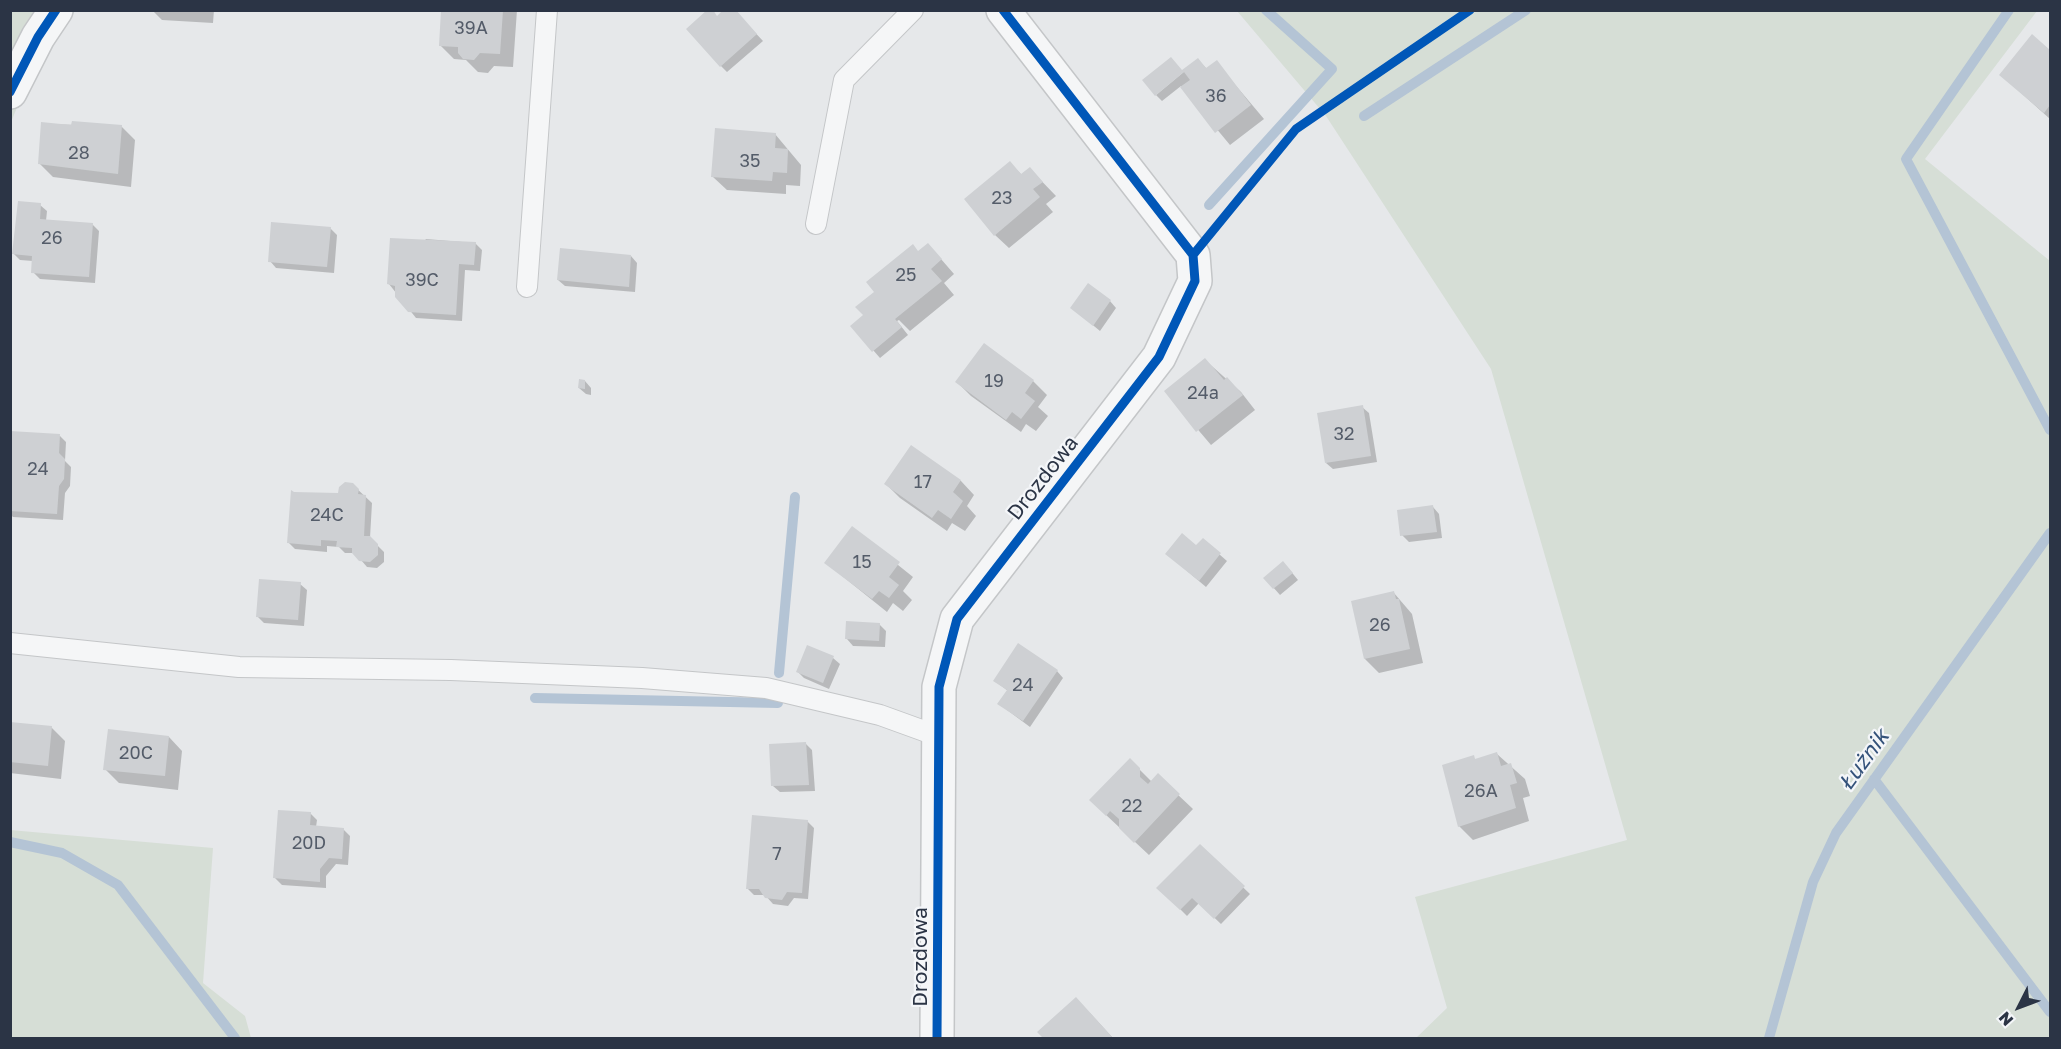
<!DOCTYPE html>
<html>
<head>
<meta charset="utf-8">
<style>
  body { margin:0 }
  #map { position:relative; width:2061px; height:1049px; overflow:hidden; background:#e6e8ea; font-family:"Golos Text",sans-serif }
  canvas { display:block }
  .frame { position:absolute; inset:0; border:12px solid #2b3445; pointer-events:none }
  .north { position:absolute; left:1989px; top:977px; width:60px; height:60px; -webkit-text-stroke:4px #f4f6f9; paint-order:stroke; rotate:228deg; font-size:16px; font-weight:700; line-height:24px; text-align:center; color:#2b3445 }
  .north::after { content:''; display:block; margin:auto; width:21px; height:27px; background:#2b3445; clip-path:polygon(50% 0,100% 100%,50% 72%,0 100%) }
</style>
</head>
<body>
<div id="map">
<canvas width="2061" height="1049"></canvas>
<div class="frame"></div>
<div class="north">N</div>
</div>
<script>
const g = document.querySelector('canvas').getContext('2d');
g.lineJoin = 'round';
function fill(path, color) { g.fillStyle = color; g.fill(path, 'evenodd'); }
const toPath = rows => new Path2D(rows.map(r => 'M' + r).join(''));
function trace(path, color, width, dash) { g.strokeStyle = color; g.lineWidth = width; g.lineCap = dash ? 'butt' : 'round'; g.setLineDash(dash || []); g.stroke(path); }
function write(font, color, halo, rows, align = 'center') {
  g.font = font + ' "Golos Text",sans-serif'; g.lineWidth = 4.5; g.setLineDash([]); g.textBaseline = 'middle'; g.strokeStyle = halo; g.fillStyle = color; for (const [text, x, y, turn = 0] of rows) {
    g.save(); g.translate(x, y); g.rotate((+turn || 0) * Math.PI / 180); g.textAlign = isNaN(turn) ? turn : align; if (halo) g.strokeText(text, 0, 0); g.fillText(text, 0, 0); g.restore();
  }
}
fill(toPath([
  [11,11,75,11,32,71,11,122],
  [1237,11,2037,11,1925,159,2050,261,2050,1038,1416,1038,1447,1008,1415,897,1627,840,1491,369,1326,116],
  [10,830,213,848,203,983,245,1016,251,1038,11,1038]
]), '#d6ded6');
fill(toPath([
  [152,10,214,10,213,23,162,20],
  [442,10,517,10,513,67,494,66,488,73,478,72,466,60,454,59,440,45],
  [734,10,763,41,727,72,721,66,718,17],
  [2032,36,2050,52,2050,119,2001,75],
  [1198,60,1207,69,1216,62,1264,119,1230,145,1181,86,1162,101,1156,95],
  [42,124,121,126,135,140,131,187,53,177,39,163],
  [775,134,801,165,800,186,786,185,786,194,727,190,713,177],
  [1010,163,1022,175,1030,169,1056,196,1046,204,1053,212,1009,248,995,235],
  [40,205,47,211,46,221,92,224,99,231,95,283,40,279,33,272,33,261,20,260,13,253],
  [330,228,337,235,334,273,276,268,270,261],
  [426,239,475,243,482,250,480,271,465,270,462,321,416,318,389,284],
  [918,252,941,259,954,274,944,283,954,295,910,331,899,320,897,321,908,335,880,358,852,326,865,316,876,292],
  [631,256,637,263,635,292,565,286,558,280],
  [1110,301,1116,308,1100,331,1072,308],
  [1205,360,1241,392,1255,410,1211,445,1166,392],
  [585,381,591,388,591,395,586,394,579,388],
  [1033,381,1047,395,1038,407,1048,416,1036,431,1026,424,1021,432,971,396,957,382],
  [1362,407,1369,413,1377,462,1333,469,1326,463],
  [10,433,60,436,66,442,65,461,71,467,70,486,65,493,63,520,13,517,10,514],
  [912,447,961,481,974,495,967,506,976,516,965,531,952,523,947,531,900,498,886,484],
  [353,485,372,503,370,538,384,552,384,562,377,568,367,567,355,553,345,553,339,547,327,546,327,552,295,549,288,542],
  [1433,507,1439,514,1442,538,1409,542,1402,535],
  [852,528,913,577,903,591,912,600,903,611,893,603,887,612,826,563],
  [1203,540,1227,561,1206,587,1174,560,1197,547],
  [1289,569,1298,580,1280,595,1265,578],
  [300,584,307,590,304,626,264,623,257,616],
  [1394,593,1412,614,1423,663,1379,673,1365,659,1352,602],
  [879,624,886,631,885,647,853,646,847,639],
  [833,658,840,664,829,689,804,678,797,671],
  [1057,671,1063,678,1030,727,999,704,1008,691,995,681],
  [10,723,51,727,65,741,61,779,10,773],
  [169,737,182,751,178,790,119,783,105,769],
  [806,744,812,750,815,791,780,792,773,786],
  [1497,754,1525,779,1530,796,1523,798,1529,821,1473,840,1459,826,1473,757,1476,760],
  [1130,760,1152,782,1158,776,1193,809,1149,855,1105,814],
  [310,813,317,820,316,827,343,829,350,836,348,865,336,864,326,876,326,888,282,885,275,878],
  [807,821,814,828,808,899,794,898,788,906,773,904,765,895,754,895,747,888],
  [1200,846,1250,894,1221,924,1199,903,1187,916,1159,888],
  [1090,1013,1113,1038,1045,1038,1039,1033]
]), '#0003');
trace(toPath([
  [2009,10,1906,159,2050,430],
  [1364,116,1526,10],
  [1209,205,1332,69,1266,10],
  [779,673,795,497],
  [535,698,778,703],
  [1874,779,2050,1012],
  [10,842,62,853,118,885,235,1038],
  [1769,1038,1813,882,1836,833,2050,533]
]), '#b4c4d5', 10);
fill(toPath([
  [441,10,503,10,500,54,480,53,474,60,463,59,458,53,458,47,439,46],
  [707,10,713,10,717,16,723,10,736,10,757,34,720,67,686,29],
  [2032,34,2050,50,2050,105,2044,113,1999,75],
  [1171,57,1182,70,1198,58,1206,68,1217,60,1251,105,1215,133,1180,87,1190,80,1184,72,1155,96,1142,80],
  [72,121,122,125,118,174,38,164,41,122,71,125],
  [715,128,776,133,775,148,788,149,787,173,773,172,772,181,711,177],
  [1010,161,1021,174,1030,167,1043,182,1033,189,1040,197,994,236,964,199],
  [18,201,41,203,40,219,93,223,89,277,31,273,32,256,12,254],
  [271,222,331,227,327,267,268,262],
  [390,238,476,242,474,265,459,264,456,315,408,312,395,297,395,286,387,284],
  [928,243,942,259,931,269,942,281,895,319,902,327,872,352,850,326,863,315,855,307,874,292,866,282,913,244,918,251],
  [560,248,631,255,629,287,557,280],
  [1088,283,1111,300,1093,326,1070,308],
  [984,343,1034,380,1025,393,1035,401,1021,419,1012,412,1006,420,955,382],
  [1205,358,1224,380,1227,377,1243,395,1196,432,1164,391],
  [579,379,585,380,585,389,578,388],
  [1363,405,1371,456,1325,463,1317,413],
  [10,431,60,434,59,453,65,459,64,479,59,486,57,514,10,511],
  [911,445,961,480,953,492,963,501,951,519,938,510,932,518,884,484],
  [345,482,353,483,359,489,358,494,366,495,364,536,370,536,378,544,378,555,370,562,359,561,352,553,352,548,336,547,337,541,321,540,321,546,287,543,291,490,294,492,338,493,339,487],
  [1433,505,1437,532,1400,536,1397,510],
  [852,526,900,562,889,577,899,585,889,598,879,591,872,599,824,563],
  [1182,533,1196,545,1203,538,1221,553,1199,581,1165,554],
  [1283,561,1293,573,1273,589,1263,578],
  [259,579,301,582,298,620,256,617],
  [1394,591,1396,599,1399,599,1410,649,1364,659,1351,601],
  [846,621,880,623,879,641,845,639],
  [1018,643,1058,670,1023,721,997,704,1007,690,993,681],
  [807,645,834,656,823,683,796,672],
  [10,722,52,726,48,766,10,762],
  [108,729,169,736,165,776,103,770],
  [806,742,809,785,771,786,769,744],
  [1497,752,1501,766,1511,763,1517,783,1510,785,1516,808,1458,827,1442,765,1474,755,1475,759],
  [1130,758,1140,768,1140,777,1148,784,1158,773,1180,794,1134,843,1119,828,1119,819,1110,811,1106,816,1089,800],
  [278,810,311,812,310,825,344,828,342,859,329,858,320,869,320,882,273,878],
  [752,815,808,820,802,893,787,892,782,900,765,898,759,889,746,889],
  [1200,844,1245,886,1214,919,1192,898,1180,910,1156,888],
  [1076,997,1113,1038,1043,1038,1037,1032]
]), '#ced0d3');
const lane = toPath([
  [816,224,844,80,913,10],
  [527,287,547,10],
  [10,643,239,667,451,670,642,678,766,688,880,715,938,736]
]);
const street = toPath([
  [10,92,38,37,56,10],
  [937,1038,939,687,957,619,1159,357,1195,281,1193,255,1003,10]
]);
trace(lane, '#c4c6c8', 22);
trace(street, '#c4c6c8', 36);
trace(lane, '#f5f6f7', 20);
trace(street, '#f5f6f7', 33);
trace(toPath([
  [10,92,38,37,56,10],
  [1193,255,1296,129,1470,10],
  [937,1038,939,687,957,619,1159,357,1195,281,1193,255,1003,10]
]), '#0057b8', 9);
write('18px', '#545c69', null, [
  ["39A",471,28],
  ["36",1216,96],
  ["28",79,153],
  ["35",750,161],
  ["23",1002,198],
  ["26",52,238],
  ["25",906,275],
  ["39C",422,280],
  ["19",994,381],
  ["24a",1203,393],
  ["32",1344,434],
  ["24",38,469],
  ["17",923,482],
  ["24C",327,515],
  ["15",862,562],
  ["26",1380,625],
  ["24",1023,685],
  ["20C",136,753],
  ["26A",1481,791],
  ["22",1132,806],
  ["20D",309,843],
  ["7",777,854]
]);
write('21px', '#2b3445', '#f4f6f9', [
  ["Drozdowa",1043,478,-52],
  ["Drozdowa",920,957,-90]
]);
write('italic 22px', '#34527a', '#f4f6f9', [
  ["Łużnik",1864,760,-54]
]);
</script>
</body>
</html>
